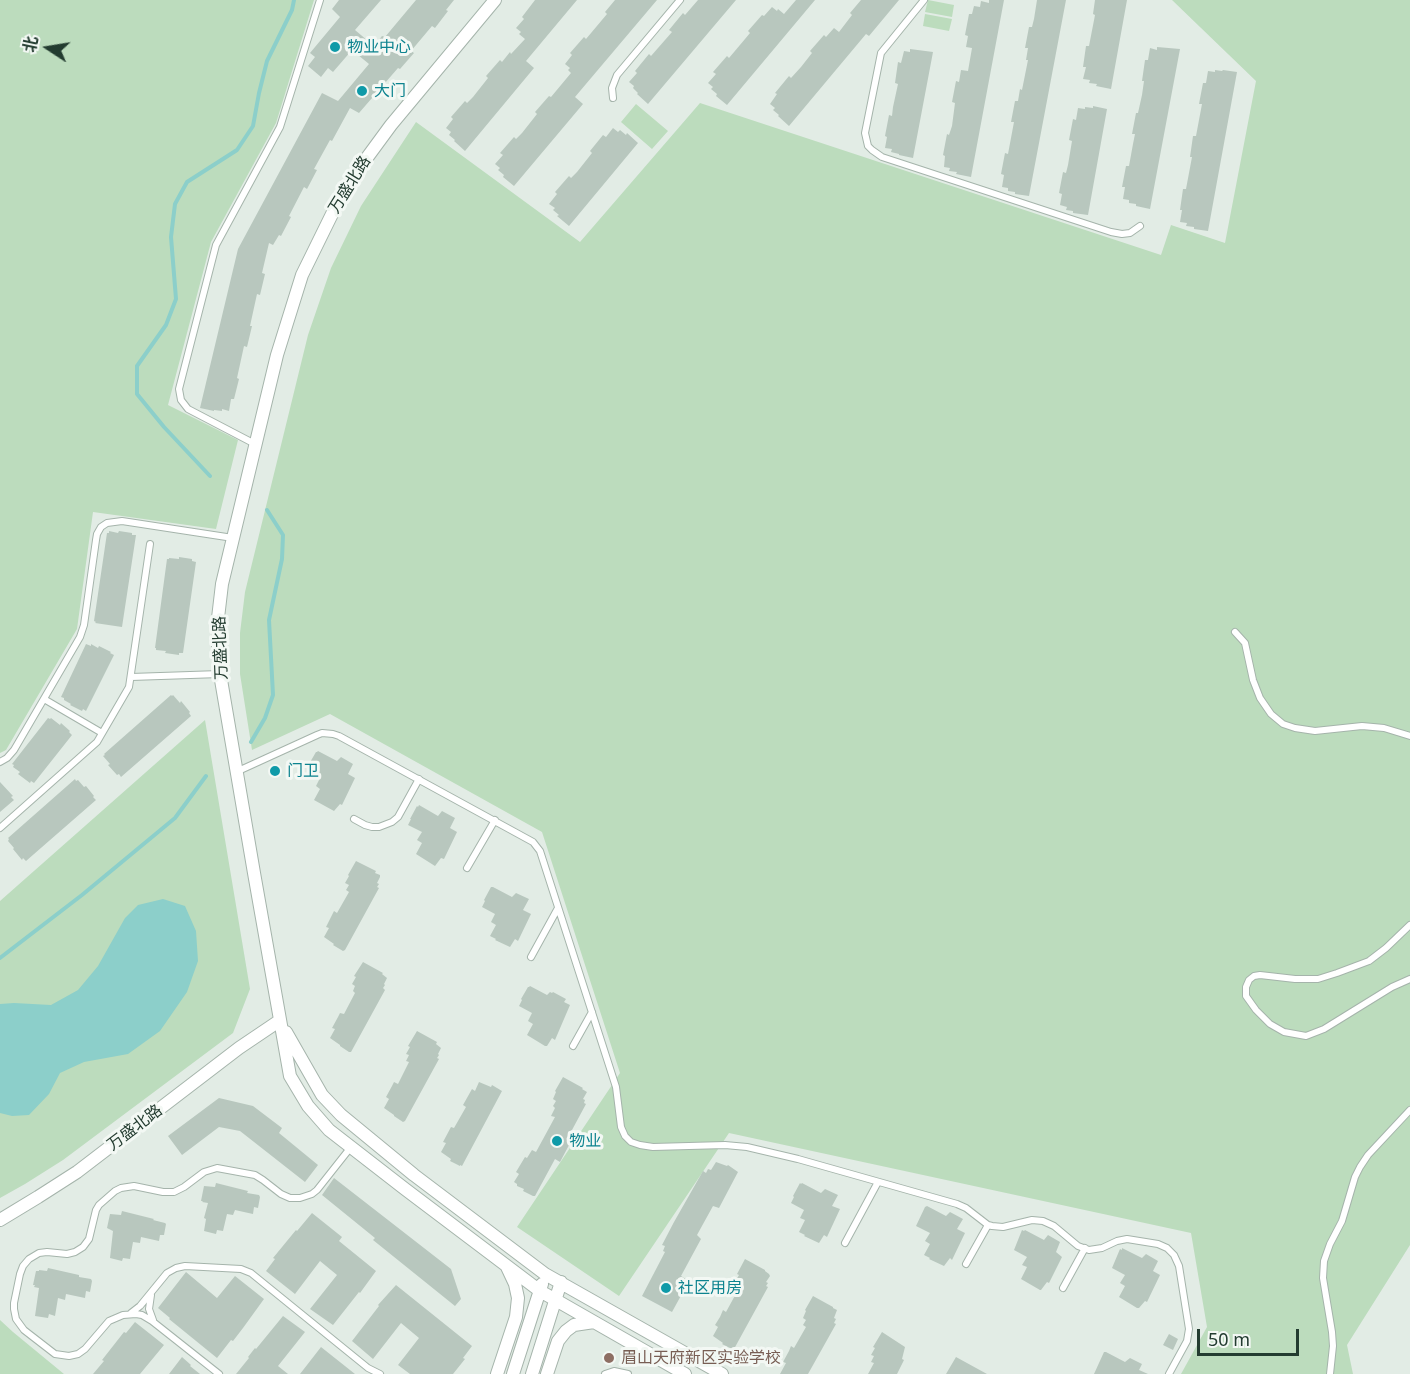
<!DOCTYPE html>
<html>
<head>
<meta charset="utf-8">
<style>
  body { margin:0 }
  #map { position:relative; width:1410px; height:1374px; overflow:hidden; background:#e2ece5; font-family:"Noto Sans","Noto Sans SC",sans-serif }
  canvas { display:block }
  .north { position:absolute; left:18px; top:18px; width:60px; height:60px; -webkit-text-stroke:4px #f3f8f4; paint-order:stroke; rotate:282deg; font-size:16px; font-weight:700; line-height:24px; text-align:center; color:#233c30 }
  .north::after { content:''; display:block; margin:auto; width:21px; height:27px; background:#233c30; clip-path:polygon(50% 0,100% 100%,50% 72%,0 100%) }
  .scale { position:absolute; left:1197px; top:1329px; width:102px; height:27px; box-sizing:border-box; border:3px solid #233c30; border-top:0; padding-left:8px; font-size:18px; line-height:21px; white-space:nowrap; color:#233c30; -webkit-text-stroke:4px #f3f8f4; paint-order:stroke }
</style>
</head>
<body>
<div id="map">
<canvas width="1410" height="1374"></canvas>
<div class="north">北</div>
<div class="scale">50 m</div>
</div>
<script>
const g = document.querySelector('canvas').getContext('2d');
g.lineJoin = 'round';
function fill(path, color) { g.fillStyle = color; g.fill(path, 'evenodd'); }
const toPath = rows => new Path2D(rows.map(r => 'M' + r).join(''));
function trace(path, color, width, dash) { g.strokeStyle = color; g.lineWidth = width; g.lineCap = dash ? 'butt' : 'round'; g.setLineDash(dash || []); g.stroke(path); }
function write(font, color, halo, rows, align = 'center') {
  g.font = font + ' "Noto Sans","Noto Sans SC",sans-serif'; g.lineWidth = 6; g.setLineDash([]); g.textBaseline = 'middle'; g.strokeStyle = halo; g.fillStyle = color; for (const [text, x, y, turn = 0] of rows) {
    g.save(); g.translate(x, y); g.rotate((+turn || 0) * Math.PI / 180); g.textAlign = isNaN(turn) ? turn : align; if (halo) g.strokeText(text, 0, 0); g.fillText(text, 0, 0); g.restore();
  }
}
fill(toPath([
  [0,0,314,0,276,123,211,242,168,405,238,440,216,529,93,512,77,629,6,750,0,753],
  [928,0,954,5,952,17,925,12],
  [1172,0,1410,0,1410,1245,1347,1345,1353,1374,1181,1374,1207,1327,1191,1233,729,1133,619,1296,517,1227,620,1073,542,832,330,714,252,750,240,674,240,633,245,592,308,335,331,268,361,206,416,122,580,242,700,103,1161,255,1171,225,1225,243,1256,81],
  [925,14,952,19,949,31,923,26],
  [636,104,668,131,652,149,621,122],
  [205,720,250,989,233,1033,63,1160,25,1184,0,1198,0,901],
  [0,1320,13,1332,64,1374,0,1374]
]), '#bcdcbd');
fill(toPath([
  [163,899,185,906,196,931,198,961,187,992,160,1031,128,1054,84,1062,60,1073,49,1094,29,1115,12,1116,0,1113,0,1004,14,1003,51,1005,78,990,98,966,125,918,138,905]
]), '#8ccfca');
trace(toPath([
  [210,476,164,427,137,394,137,366,166,325,176,299,171,237,175,204,187,182,237,150,253,126,259,93,267,61,292,10,294,0],
  [251,742,265,718,273,695,269,620,282,559,283,535,267,510],
  [0,958,82,895,175,818,206,776]
]), '#8ccfca', 4);
fill(toPath([
  [339,0,381,0,355,30,374,46,382,36,385,37,416,0,454,0,446,10,448,11,435,28,432,26,411,51,414,53,400,69,398,68,359,113,350,108,332,141,330,140,314,169,317,170,307,189,304,187,289,216,291,217,281,236,279,235,273,245,269,243,262,273,265,274,260,295,257,294,250,326,252,326,247,347,244,346,237,378,239,379,234,399,231,399,229,411,222,409,222,411,214,410,214,411,200,408,238,249,322,93,338,101,369,64,352,50,333,72,328,68,321,77,308,66,315,57,310,53,340,17,332,9],
  [535,0,577,0,526,61,534,68,465,151,454,141,455,140,449,135,451,132,446,128,453,119,451,117,465,101,467,103,473,97,488,78,486,76,500,60,502,62,510,52,511,54,525,39,519,34,521,32,516,28,524,19,522,17],
  [615,0,657,0,575,97,583,104,514,186,503,177,504,175,498,170,500,168,495,164,503,155,500,153,514,137,516,139,522,133,537,114,535,112,549,96,551,97,571,73,568,70,570,68,565,64,572,55,570,53,584,37,586,39,607,14,605,12],
  [698,0,736,0,648,104,637,94,638,93,633,88,634,86,629,82,637,73,635,71,649,54,651,56,672,32,669,30,683,13,685,15],
  [796,0,815,0,727,105,716,96,717,94,711,89,713,87,708,83,716,74,713,72,727,56,729,58,745,39,750,33,748,31,762,15,764,16,772,7,777,11,778,9,784,14],
  [861,0,899,0,869,36,866,34,789,126,778,116,779,115,773,110,775,108,770,104,777,94,775,93,789,76,791,78,801,67,812,53,810,51,824,35,826,37,834,28,839,32,852,15,850,13],
  [989,0,1004,0,971,177,956,174,957,172,949,171,950,168,944,167,945,156,943,155,947,134,949,135,952,126,955,103,952,102,956,81,959,82,961,70,968,71,972,48,966,47,968,36,965,35,969,14,972,14,974,6,980,7,981,1,989,3],
  [1037,0,1066,0,1029,196,1015,194,1015,192,1008,191,1008,188,1002,187,1004,175,1001,174,1005,153,1008,154,1014,122,1011,122,1015,101,1018,101,1020,89,1022,90,1028,60,1026,60,1028,48,1025,48,1029,27,1032,27,1034,19],
  [1095,0,1127,0,1111,89,1096,86,1097,84,1089,83,1090,80,1083,79,1086,67,1083,67,1086,46,1089,46,1095,15,1093,14],
  [1157,47,1180,49,1150,209,1136,206,1136,204,1129,203,1129,200,1123,199,1125,187,1122,187,1126,166,1129,166,1133,144,1135,134,1132,134,1136,113,1138,113,1142,95,1144,81,1142,81,1145,60,1148,60,1150,48,1157,50],
  [910,49,933,52,913,158,899,155,899,154,891,152,892,149,885,148,887,137,885,136,889,115,892,116,893,107,898,84,895,83,898,62,901,63,904,51,910,52],
  [1215,70,1222,71,1223,70,1237,72,1208,231,1194,229,1194,227,1186,226,1187,223,1180,222,1182,210,1180,210,1183,189,1186,189,1192,157,1190,157,1193,136,1196,136,1202,104,1199,104,1203,83,1206,83,1208,71,1215,72],
  [1093,106,1107,109,1088,215,1073,213,1073,211,1066,210,1067,207,1060,205,1062,194,1059,193,1063,172,1066,173,1068,165,1072,141,1069,140,1073,119,1076,120,1078,108,1085,109,1085,107,1093,108],
  [613,128,618,132,620,130,626,135,627,133,638,143,569,226,557,216,559,215,553,210,555,208,549,204,557,194,555,192,569,176,571,178,577,172,592,153,590,151,603,135,606,137],
  [109,531,118,533,119,531,132,533,132,535,136,535,122,627,95,623,96,622,94,621,107,533,109,533],
  [179,557,192,559,192,561,196,562,183,653,179,653,179,655,165,653,166,651,156,650,156,648,155,648,167,559,169,559,169,558,179,559],
  [86,644,91,646,91,644,98,648,99,646,111,652,110,653,114,655,86,711,83,709,82,711,70,705,71,704,64,700,64,698,61,697],
  [171,695,172,696,173,695,180,703,181,701,190,712,189,713,191,716,121,777,119,774,117,775,108,765,110,764,103,756,105,755,104,754],
  [48,718,50,719,51,718,60,725,61,723,70,731,69,732,72,735,34,783,31,781,30,783,18,774,20,772,13,767,14,765,12,764],
  [318,751,337,761,341,757,353,764,348,774,355,778,342,805,340,804,334,811,314,800,320,789,316,786,320,778,307,771,310,765,309,764,316,752,317,752],
  [75,779,76,781,78,780,84,787,86,786,94,796,93,797,96,800,26,861,23,858,22,860,13,849,14,848,8,841,9,839,8,838],
  [0,782,13,796,11,797,14,800,0,812],
  [419,805,438,816,442,811,455,818,450,828,457,832,444,859,441,858,435,866,416,854,422,843,417,840,422,832,408,825,411,819,410,819,417,806,418,807],
  [356,861,376,871,375,873,380,875,380,877,377,883,379,884,377,887,379,888,345,950,343,951,333,945,334,944,324,937,329,928,326,927,334,911,337,913,349,892,346,890,349,885,345,883,349,876,348,875],
  [491,887,493,887,512,897,516,893,529,899,523,910,531,914,518,941,515,939,510,947,495,940,496,939,490,936,496,925,491,922,495,914,482,907,485,901,484,900],
  [363,962,383,973,382,974,387,978,384,984,385,985,383,988,385,990,351,1052,349,1052,340,1046,340,1045,330,1038,335,1029,332,1028,338,1017,340,1013,344,1014,355,993,353,991,355,986,352,984,356,977,354,976],
  [530,986,547,995,550,992,552,993,553,992,566,999,564,1002,570,1005,555,1040,552,1038,547,1046,545,1046,527,1035,533,1024,528,1021,532,1013,519,1006,522,1000,521,999,528,987,529,987],
  [417,1031,437,1042,436,1044,441,1048,438,1054,439,1055,437,1058,439,1059,405,1121,403,1122,394,1116,394,1115,384,1108,389,1099,386,1097,392,1086,394,1082,398,1084,409,1062,406,1061,409,1055,406,1054,410,1047,408,1046],
  [563,1077,583,1088,582,1089,587,1092,583,1099,585,1100,584,1103,586,1104,572,1130,576,1132,560,1162,555,1159,535,1196,533,1196,523,1191,524,1189,517,1186,517,1184,514,1182,519,1174,516,1172,525,1157,527,1158,532,1150,536,1152,555,1117,551,1116,555,1108,553,1106,556,1101,553,1099,556,1092,555,1091],
  [479,1082,491,1087,492,1085,502,1091,462,1166,460,1165,460,1166,450,1161,451,1159,441,1152,446,1143,443,1142,451,1127,454,1128,466,1107,463,1105,472,1089,475,1091],
  [219,1098,253,1106,282,1128,279,1133,318,1165,305,1182,240,1131,219,1127,182,1155,168,1136],
  [716,1162,727,1166,728,1165,738,1172,719,1208,713,1206,697,1235,701,1239,681,1276,689,1281,672,1312,642,1296,665,1252,663,1251,665,1246,662,1245,674,1222,703,1171,706,1173,708,1169,711,1170],
  [334,1178,451,1269,461,1299,455,1306,373,1240,375,1238,322,1195],
  [216,1183,248,1191,247,1193,259,1195,260,1197,258,1208,254,1207,253,1214,235,1210,233,1215,227,1214,223,1231,217,1230,216,1234,204,1231,206,1219,204,1218,208,1203,202,1202,203,1201,201,1201,204,1186,215,1187],
  [800,1183,801,1184,802,1183,821,1193,825,1189,838,1195,832,1206,840,1209,827,1237,824,1235,819,1243,804,1236,805,1235,799,1232,805,1220,800,1218,804,1210,791,1203,794,1197,793,1196],
  [927,1206,946,1216,950,1212,963,1219,957,1229,965,1233,952,1260,950,1258,944,1266,929,1259,930,1258,924,1255,930,1244,925,1241,930,1233,916,1226,925,1207],
  [122,1211,154,1219,153,1220,165,1223,166,1224,164,1235,160,1235,159,1241,141,1237,140,1243,133,1242,130,1259,123,1258,122,1261,110,1258,113,1231,107,1228,110,1214,121,1215],
  [312,1213,342,1237,339,1241,376,1271,360,1293,359,1292,333,1325,310,1309,337,1275,320,1261,295,1294,266,1271,275,1259,273,1258,296,1230,297,1231],
  [1022,1230,1024,1231,1025,1230,1044,1240,1048,1235,1060,1242,1056,1252,1062,1257,1049,1283,1047,1282,1041,1290,1040,1290,1021,1279,1027,1267,1022,1265,1027,1257,1014,1250],
  [1122,1248,1142,1258,1146,1254,1158,1261,1153,1271,1160,1275,1147,1302,1145,1301,1139,1308,1137,1308,1119,1297,1125,1286,1120,1283,1125,1275,1112,1268,1120,1249,1122,1250],
  [745,1259,765,1270,765,1271,769,1274,770,1276,766,1282,768,1283,766,1286,768,1287,734,1349,733,1348,732,1349,722,1344,723,1343,713,1336,718,1327,715,1325,720,1317,723,1310,726,1312,738,1290,735,1289,738,1283,735,1282,739,1275,737,1274],
  [48,1268,79,1275,79,1277,91,1279,92,1281,90,1292,86,1291,85,1298,66,1294,65,1300,58,1298,55,1316,49,1314,48,1318,35,1316,39,1288,34,1287,35,1285,33,1285,36,1271,39,1271,39,1270,47,1271],
  [186,1272,217,1298,235,1276,264,1299,243,1328,233,1341,231,1340,217,1358,169,1319,170,1318,158,1308],
  [396,1285,472,1346,463,1358,465,1359,453,1374,410,1374,398,1365,419,1338,401,1323,373,1359,352,1341,379,1306,378,1305],
  [813,1296,833,1307,833,1308,837,1310,834,1318,836,1319,834,1323,836,1324,808,1374,780,1374,786,1363,783,1362,789,1351,791,1346,794,1348,806,1327,803,1325,806,1320,803,1318,806,1311,805,1310],
  [283,1316,305,1332,278,1366,288,1374,236,1374,249,1358,248,1357,255,1348,256,1349],
  [135,1322,164,1345,140,1374,93,1374,104,1361,102,1360,124,1332,126,1333],
  [882,1332,905,1347,902,1359,904,1360,897,1374,868,1374,874,1363,871,1362,874,1356,871,1355,875,1348,873,1347],
  [1169,1334,1178,1339,1173,1350,1163,1345],
  [321,1347,355,1374,300,1374],
  [1104,1352,1106,1352,1125,1362,1130,1358,1142,1364,1139,1370,1148,1374,1094,1374],
  [182,1357,191,1365,190,1366,200,1374,169,1374],
  [956,1357,987,1374,946,1374]
]), '#b8c7be');
const lane = toPath([
  [924,0,881,53,865,133,868,146,872,150,882,157,1111,232,1122,234,1130,233,1140,226],
  [613,98,612,88,617,75,680,0],
  [255,444,188,409,181,400,179,389,216,245,280,127,320,0],
  [1235,632,1245,643,1253,680,1260,698,1271,714,1283,724,1295,728,1315,731,1362,726,1384,728,1410,736],
  [131,677,220,674],
  [44,699,102,733],
  [0,762,7,758,14,750,80,637,84,625,96,540,97,534,101,527,107,523,122,521,233,538],
  [236,772,317,735,322,733,333,734,339,736,533,842,540,851,616,1087,621,1127,625,1136,631,1142,640,1145,653,1147,725,1145,747,1147,798,1159,957,1204,966,1208,988,1225,992,1226,1003,1227,1032,1220,1043,1221,1054,1226,1078,1246,1089,1250,1102,1248,1117,1241,1127,1239,1158,1244,1167,1248,1174,1255,1179,1266,1189,1329,1187,1341,1169,1374],
  [354,819,365,825,372,827,379,827,392,822,398,817,419,779],
  [0,828,97,742,129,687,150,544],
  [467,868,495,820],
  [1410,925,1386,948,1369,961,1337,973,1318,979,1295,979,1260,975,1254,976,1249,980,1246,987,1246,996,1256,1010,1270,1024,1284,1032,1306,1036,1324,1029,1392,987,1410,979],
  [531,957,558,908],
  [573,1046,592,1012],
  [845,1243,878,1182],
  [966,1264,988,1225],
  [1063,1288,1085,1248],
  [151,1295,149,1309,153,1320],
  [131,1313,140,1306,167,1273,176,1268,185,1266,241,1269,251,1273,368,1368,380,1374],
  [219,1374,152,1321,142,1315,136,1314,123,1315,109,1321,85,1349,78,1354,69,1356,55,1354,24,1330,16,1319,14,1309,14,1303,20,1274,23,1266,29,1259,39,1253,47,1252,67,1254,75,1252,83,1247,89,1239,96,1210,99,1205,115,1191,121,1188,134,1186,163,1192,174,1192,184,1187,204,1172,217,1168,255,1175,263,1180,281,1194,290,1198,300,1198,312,1194,317,1190,351,1147],
  [605,1374,614,1371,628,1374],
  [1330,1374,1333,1346,1332,1332,1323,1278,1324,1261,1330,1244,1342,1221,1355,1177,1360,1167,1368,1155,1410,1110]
]);
const street = toPath([
  [495,0,391,125,355,174,334,210,302,275,277,355,222,584,218,618,218,658,220,674,254,873,290,1076,308,1106,329,1130,405,1189,540,1291,685,1374],
  [286,1032,322,1095,341,1115,414,1175,545,1274,722,1374],
  [0,1220,38,1197,77,1172,239,1048,279,1021],
  [497,1374,516,1317,518,1298,515,1284,507,1267],
  [513,1374,542,1284],
  [532,1374,561,1282],
  [547,1374,558,1341,566,1331,574,1325,594,1322]
]);
trace(lane, '#a5b4ab', 8);
trace(street, '#a5b4ab', 14);
trace(lane, '#fff', 6);
trace(street, '#fff', 12);
for (const [x, y, r, color] of [
  [335,47,6,"#0f9aa8"],
  [362,91,6,"#0f9aa8"],
  [275,771,6,"#0f9aa8"],
  [557,1141,6,"#0f9aa8"],
  [666,1288,6,"#0f9aa8"],
  [609,1358,6,"#8d6e63"]
]) { const dot = new Path2D(); dot.arc(x, y, r, 0, 2 * Math.PI); g.fillStyle = color; g.fill(dot); trace(dot, '#f3f8f4', 2); }
write('16px', '#0d838f', '#f3f8f4', [
  ["物业中心",347,47],
  ["大门",374,91],
  ["门卫",287,771],
  ["物业",569,1141],
  ["社区用房",678,1288]
], 'left');
write('16px', '#233c30', '#f3f8f4', [
  ["万盛北路",350,185,-58],
  ["万盛北路",221,648,-92],
  ["万盛北路",135,1128,-37]
]);
write('16px', '#785e54', '#f3f8f4', [
  ["眉山天府新区实验学校",621,1358]
], 'left');
</script>
</body>
</html>
